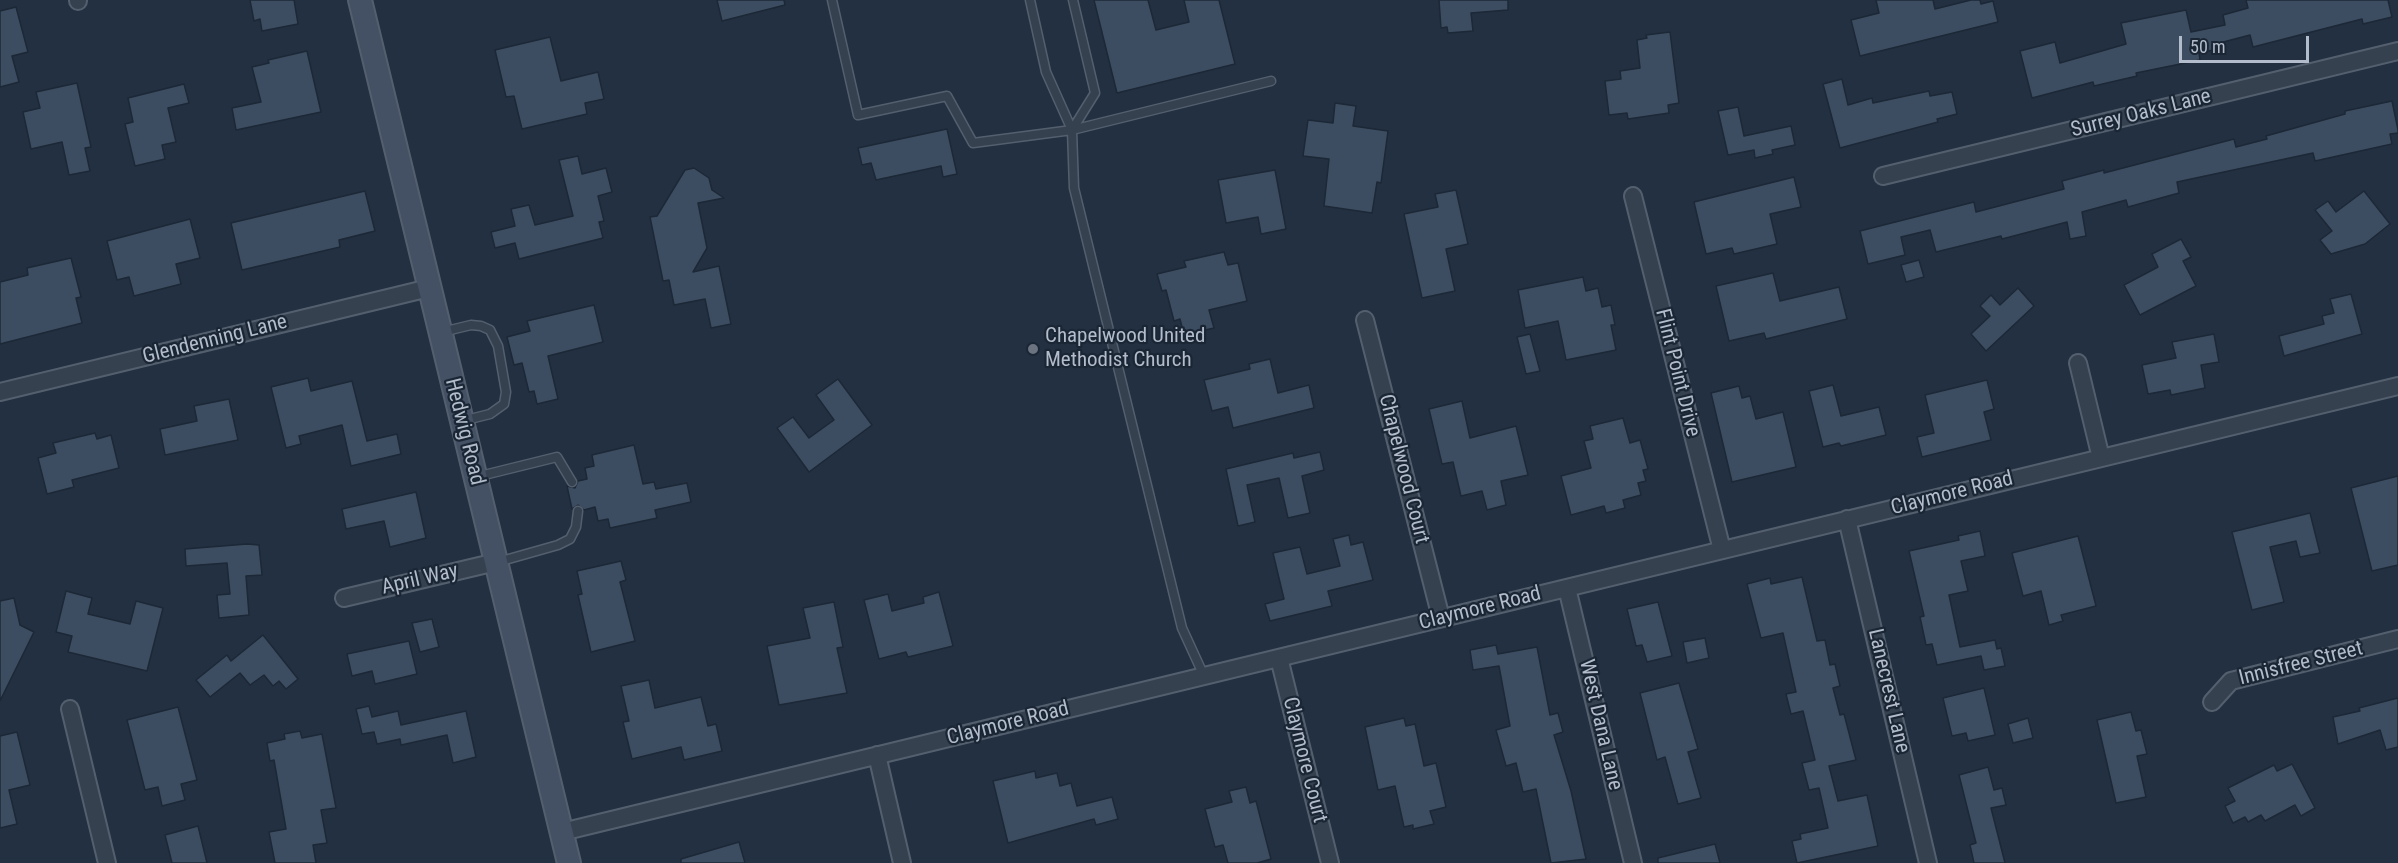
<!DOCTYPE html>
<html>
<head>
<meta charset="utf-8">
<style>
  body { margin:0 }
  #map { position:relative; width:2398px; height:863px; overflow:hidden; background:#223041; font-family:"Roboto Condensed",sans-serif }
  canvas { display:block }
  .scale { position:absolute; left:2179px; top:36px; width:130px; height:27px; box-sizing:border-box; border:3px solid #b2bccb; border-top:0; padding-left:8px; font-size:18px; line-height:21px; white-space:nowrap; color:#b2bccb; -webkit-text-stroke:4px #1b2635; paint-order:stroke }
</style>
</head>
<body>
<div id="map">
<canvas width="2398" height="863"></canvas>
<div class="scale">50 m</div>
</div>
<script>
const g = document.querySelector('canvas').getContext('2d');
g.lineJoin = 'round';
function fill(path, color) { g.fillStyle = color; g.fill(path, 'evenodd'); }
const toPath = rows => new Path2D(rows.map(r => 'M' + r).join(''));
function trace(path, color, width, dash) { g.strokeStyle = color; g.lineWidth = width; g.lineCap = dash ? 'butt' : 'round'; g.setLineDash(dash || []); g.stroke(path); }
function write(font, color, halo, rows, align = 'center') {
  g.font = font + ' "Roboto Condensed",sans-serif'; g.lineWidth = 4.5; g.setLineDash([]); g.textBaseline = 'middle'; g.strokeStyle = halo; g.fillStyle = color; for (const [text, x, y, turn = 0] of rows) {
    g.save(); g.translate(x, y); g.rotate((+turn || 0) * Math.PI / 180); g.textAlign = isNaN(turn) ? turn : align; if (halo) g.strokeText(text, 0, 0); g.fillText(text, 0, 0); g.restore();
  }
}
const building = toPath([
  [250,0,294,0,298,24,262,31,260,19,254,21,250,0],
  [717,0,784,0,785,5,722,21,717,0],
  [1094,0,1148,0,1156,30,1189,22,1184,0,1219,0,1235,64,1117,93,1094,0],
  [1439,0,1508,0,1508,10,1471,13,1473,31,1448,33,1447,27,1441,28,1439,0],
  [1876,0,1933,0,1935,9,1971,0,1980,0,1981,4,1993,1,1998,22,1860,56,1851,20,1879,13,1876,0],
  [2246,0,2388,0,2392,17,2363,24,2362,19,2253,47,2250,35,2212,45,2213,50,2199,53,2200,60,2136,73,2137,76,2094,86,2093,82,2032,98,2020,51,2055,42,2060,63,2126,44,2121,23,2186,10,2191,32,2225,25,2223,15,2248,8,2246,0],
  [16,7,28,52,12,56,19,82,0,87,0,11,16,7],
  [1670,32,1679,103,1668,105,1669,113,1628,119,1627,113,1609,115,1605,81,1621,79,1620,71,1640,68,1637,40,1647,38,1646,35,1670,32],
  [550,37,561,81,598,72,604,99,585,103,587,114,522,129,514,96,506,97,495,50,550,37],
  [307,51,321,112,236,130,232,108,261,102,252,67,269,63,268,60,307,51],
  [1842,79,1848,105,1872,98,1873,103,1929,91,1930,96,1952,92,1957,114,1937,119,1938,122,1840,148,1823,84,1842,79],
  [77,83,91,147,85,148,90,171,69,175,62,142,31,149,23,112,40,108,36,92,77,83],
  [184,84,189,103,168,108,176,142,162,145,165,159,135,166,125,124,133,122,128,98,184,84],
  [2392,101,2398,130,2398,133,2390,134,2392,144,2315,161,2313,153,2177,182,2179,193,2128,207,2126,200,2082,212,2086,236,2070,239,2067,222,2002,239,2001,236,1936,252,1930,230,1901,237,1905,255,1868,264,1860,231,1974,202,1976,212,2064,189,2062,181,2104,170,2104,173,2234,139,2236,147,2267,139,2266,136,2345,114,2345,111,2392,101],
  [1335,103,1356,106,1353,126,1388,131,1381,183,1377,182,1372,213,1324,206,1329,159,1303,156,1308,120,1333,123,1335,103],
  [1738,107,1744,136,1791,126,1795,145,1772,150,1773,154,1755,158,1754,150,1728,155,1718,111,1738,107],
  [947,129,957,174,943,177,941,166,876,180,871,163,862,165,858,148,947,129],
  [578,156,582,174,606,168,612,192,598,196,604,221,599,222,603,238,519,259,515,243,495,248,491,232,515,226,511,209,529,205,535,225,573,216,559,160,578,156],
  [694,168,709,178,712,190,724,198,698,203,707,248,693,272,719,266,731,324,711,328,705,299,674,305,669,280,663,281,650,217,657,216,685,170,694,168],
  [1275,170,1286,229,1261,234,1258,217,1226,223,1218,180,1275,170],
  [1794,177,1801,207,1770,214,1777,244,1734,254,1732,248,1706,254,1694,202,1794,177],
  [1456,190,1468,244,1446,249,1455,291,1422,298,1404,214,1438,207,1435,194,1456,190],
  [365,191,375,231,339,240,340,247,242,270,231,223,365,191],
  [2364,191,2390,224,2365,244,2331,254,2320,240,2332,231,2315,210,2328,201,2336,212,2364,191],
  [190,219,200,258,176,264,181,284,134,296,129,277,117,280,107,241,190,219],
  [2181,239,2191,257,2183,261,2196,286,2140,315,2124,285,2158,267,2152,254,2181,239],
  [1224,252,1228,265,1238,263,1247,301,1209,310,1214,328,1184,335,1180,319,1174,321,1166,290,1162,291,1157,274,1186,267,1184,261,1224,252],
  [71,258,81,297,76,298,82,323,0,344,0,282,28,275,27,268,71,258],
  [1919,260,1924,277,1906,282,1901,265,1919,260],
  [1773,273,1780,301,1839,287,1847,319,1766,339,1764,333,1729,341,1716,286,1773,273],
  [1583,277,1586,291,1598,288,1602,307,1611,305,1615,325,1611,325,1616,350,1566,360,1558,321,1525,328,1518,290,1583,277],
  [2018,288,2034,306,1986,351,1971,334,1990,316,1980,306,1991,295,2000,305,2018,288],
  [2351,294,2362,334,2284,356,2279,336,2324,324,2322,316,2334,313,2330,299,2351,294],
  [594,305,603,342,548,356,558,399,537,404,534,391,529,392,522,363,514,365,507,337,530,331,527,321,594,305],
  [1530,334,1540,371,1526,374,1517,337,1530,334],
  [2214,334,2219,362,2201,365,2205,388,2171,395,2170,390,2148,394,2142,365,2176,358,2172,342,2214,334],
  [1270,359,1278,393,1309,385,1314,408,1233,428,1228,407,1212,411,1204,380,1250,369,1249,364,1270,359],
  [308,378,311,391,352,381,367,441,397,434,401,454,351,466,342,425,299,436,301,444,286,448,271,387,308,378],
  [838,379,872,425,809,472,777,428,793,417,809,438,834,420,816,395,838,379],
  [1987,380,1994,409,1984,412,1991,440,1922,457,1917,437,1934,433,1925,395,1987,380],
  [1833,385,1841,416,1879,407,1886,435,1841,446,1839,443,1823,447,1809,391,1833,385],
  [1739,386,1742,398,1750,396,1756,419,1783,412,1796,467,1732,482,1711,393,1739,386],
  [229,399,238,440,165,455,160,429,197,421,194,406,229,399],
  [1462,401,1470,438,1516,426,1528,475,1501,481,1506,505,1487,510,1482,491,1461,496,1453,462,1442,464,1429,409,1462,401],
  [1623,418,1630,443,1640,440,1648,469,1643,470,1646,481,1638,483,1641,495,1623,500,1625,508,1606,513,1604,506,1571,515,1561,476,1591,468,1584,441,1593,439,1590,426,1623,418],
  [95,433,97,439,111,435,119,468,72,480,74,487,47,494,38,458,56,453,53,443,95,433],
  [634,445,643,484,654,482,656,489,687,483,691,502,655,510,657,518,610,528,608,519,598,521,595,507,584,510,578,505,572,509,567,486,575,488,578,481,587,479,585,468,594,466,592,455,634,445],
  [1320,452,1324,470,1302,476,1310,513,1288,518,1279,478,1247,485,1255,522,1238,526,1226,469,1293,453,1294,458,1320,452],
  [2398,476,2398,565,2372,571,2351,488,2398,476],
  [416,492,426,538,390,547,384,521,346,529,342,509,416,492],
  [2310,513,2320,553,2300,557,2296,541,2270,547,2284,602,2252,610,2232,532,2310,513],
  [1980,531,1985,556,1961,561,1968,591,1949,595,1960,647,1995,640,1997,649,2001,648,2005,666,1984,670,1981,656,1937,665,1932,644,1926,645,1920,617,1924,616,1909,551,1959,540,1958,536,1980,531],
  [1349,535,1351,545,1363,542,1373,580,1328,591,1332,606,1270,621,1265,604,1284,599,1273,553,1300,547,1307,574,1340,566,1333,539,1349,535],
  [2078,536,2096,606,2061,615,2063,621,2049,625,2041,591,2023,596,2012,553,2078,536],
  [247,544,259,545,262,575,246,576,249,615,219,618,217,595,230,594,227,563,186,566,185,549,247,544],
  [621,561,626,580,620,582,635,641,591,652,578,595,582,594,577,571,621,561],
  [1802,577,1817,641,1825,640,1830,665,1835,664,1840,686,1833,688,1840,715,1844,714,1856,760,1829,766,1838,801,1867,795,1878,846,1797,863,1792,841,1801,839,1800,834,1828,828,1819,788,1809,790,1802,763,1815,760,1803,711,1791,714,1786,694,1796,692,1783,633,1761,638,1747,584,1770,578,1771,584,1802,577],
  [66,591,92,598,88,614,130,624,136,601,163,608,147,671,68,652,72,636,56,632,66,591],
  [939,592,953,646,908,657,906,652,879,659,864,600,888,594,892,611,924,603,923,597,939,592],
  [14,598,20,625,34,632,0,701,0,601,14,598],
  [834,602,843,647,837,648,847,693,779,705,767,646,810,638,803,608,834,602],
  [1658,602,1672,656,1647,662,1642,645,1636,646,1627,609,1658,602],
  [432,619,439,647,420,652,412,623,432,619],
  [263,635,298,679,286,689,279,681,273,686,264,675,250,685,240,673,210,697,196,680,227,655,231,661,263,635],
  [1705,638,1709,658,1687,663,1683,642,1705,638],
  [409,641,417,674,375,684,372,671,352,676,347,654,409,641],
  [1496,645,1498,654,1537,647,1550,715,1558,713,1563,732,1554,735,1571,791,1586,859,1551,863,1536,789,1523,792,1516,763,1506,766,1496,730,1510,726,1499,666,1473,670,1470,650,1496,645],
  [649,680,655,708,701,697,708,726,716,724,722,751,684,760,681,747,632,759,623,722,629,721,621,686,649,680],
  [1679,683,1698,749,1688,752,1701,798,1678,804,1665,757,1657,760,1640,693,1679,683],
  [1984,688,1995,735,1968,741,1966,733,1952,736,1943,698,1984,688],
  [2398,698,2398,747,2386,750,2380,730,2338,744,2333,717,2360,711,2359,708,2398,698],
  [369,706,372,717,398,711,401,725,466,711,476,757,453,763,447,735,401,745,400,739,377,744,374,732,362,734,356,709,369,706],
  [178,707,197,780,181,784,185,800,162,806,158,787,145,790,127,720,178,707],
  [2131,712,2136,731,2141,730,2147,754,2137,756,2146,797,2116,803,2097,720,2131,712],
  [1404,718,1406,726,1415,724,1424,766,1436,763,1446,807,1430,811,1434,824,1413,829,1413,825,1404,827,1395,786,1378,790,1365,727,1404,718],
  [2028,718,2033,738,2013,743,2008,724,2028,718],
  [300,731,302,738,322,734,336,808,321,810,327,843,313,845,316,863,275,863,269,832,286,829,274,760,270,761,267,743,285,739,284,734,300,731],
  [17,732,30,785,9,790,17,824,0,828,0,736,17,732],
  [2292,764,2315,808,2301,816,2295,805,2265,821,2261,815,2248,822,2245,817,2233,823,2225,806,2235,801,2228,788,2274,765,2277,771,2292,764],
  [1988,767,1994,790,2002,788,2006,805,1991,808,2005,863,1974,863,1970,845,1976,843,1959,775,1988,767],
  [1035,771,1036,778,1057,773,1060,786,1071,783,1077,806,1112,797,1118,819,1096,825,1094,819,1008,843,993,781,1035,771],
  [1246,787,1250,803,1256,801,1271,859,1257,863,1228,863,1223,845,1215,847,1205,809,1232,802,1229,791,1246,787],
  [198,826,207,863,172,863,165,835,198,826],
  [739,842,745,863,681,863,681,859,739,842],
  [1715,844,1720,863,1658,863,1658,858,1715,844]
]);
fill(building, '#3d4d61');
trace(building, '#1d2837', 1.5);
const lane = toPath([
  [832,0,858,115,947,96,973,143,1072,130,1271,81],
  [1030,0,1046,72,1072,130,1074,188,1182,628,1204,676],
  [1072,130,1095,93,1073,0],
  [442,332,471,325,481,326,490,330,498,346,506,392,504,404,490,414,462,421],
  [476,477,557,457,572,482],
  [498,562,558,545,570,539,576,527,578,511]
]);
const street = toPath([
  [78,0,78,1],
  [1883,176,2398,51],
  [1633,196,1722,550],
  [1365,320,1441,618],
  [2078,363,2101,458],
  [0,392,429,288],
  [1847,519,1928,863],
  [1567,588,1633,863],
  [344,598,496,562],
  [1279,658,1330,863],
  [2212,702,2231,681,2398,639],
  [70,709,107,863],
  [877,755,902,863],
  [562,832,2398,386]
]);
const secondary = toPath([
  [360,0,569,863]
]);
trace(lane, '#545f6e', 11);
trace(street, '#545f6e', 20);
trace(secondary, '#545f6e', 26);
trace(lane, '#364150', 8);
trace(street, '#364150', 16);
trace(secondary, '#445064', 22);
for (const [x, y, r, color] of [
  [1033,349,6,"#6b7280"]
]) { const dot = new Path2D(); dot.arc(x, y, r, 0, 2 * Math.PI); g.fillStyle = color; g.fill(dot); trace(dot, '#1b2635', 2); }
write('21px', '#b2bccb', '#1b2635', [
  ["Surrey Oaks Lane",2141,114,-14],
  ["Glendenning Lane",215,340,-14],
  ["Flint Point Drive",1677,373,76],
  ["Hedwig Road",464,432,76],
  ["Chapelwood Court",1403,469,76],
  ["Claymore Road",1952,494,-14],
  ["April Way",420,580,-13],
  ["Claymore Road",1480,609,-14],
  ["Innisfree Street",2301,664,-14],
  ["Lanecrest Lane",1888,691,77],
  ["Claymore Road",1008,724,-14],
  ["West Dana Lane",1600,725,77],
  ["Claymore Court",1304,760,76]
]);
write('21px', '#b2bccb', '#1b2635', [
  ["Chapelwood United",1045,337],
  ["Methodist Church",1045,361]
], 'left');
</script>
</body>
</html>
